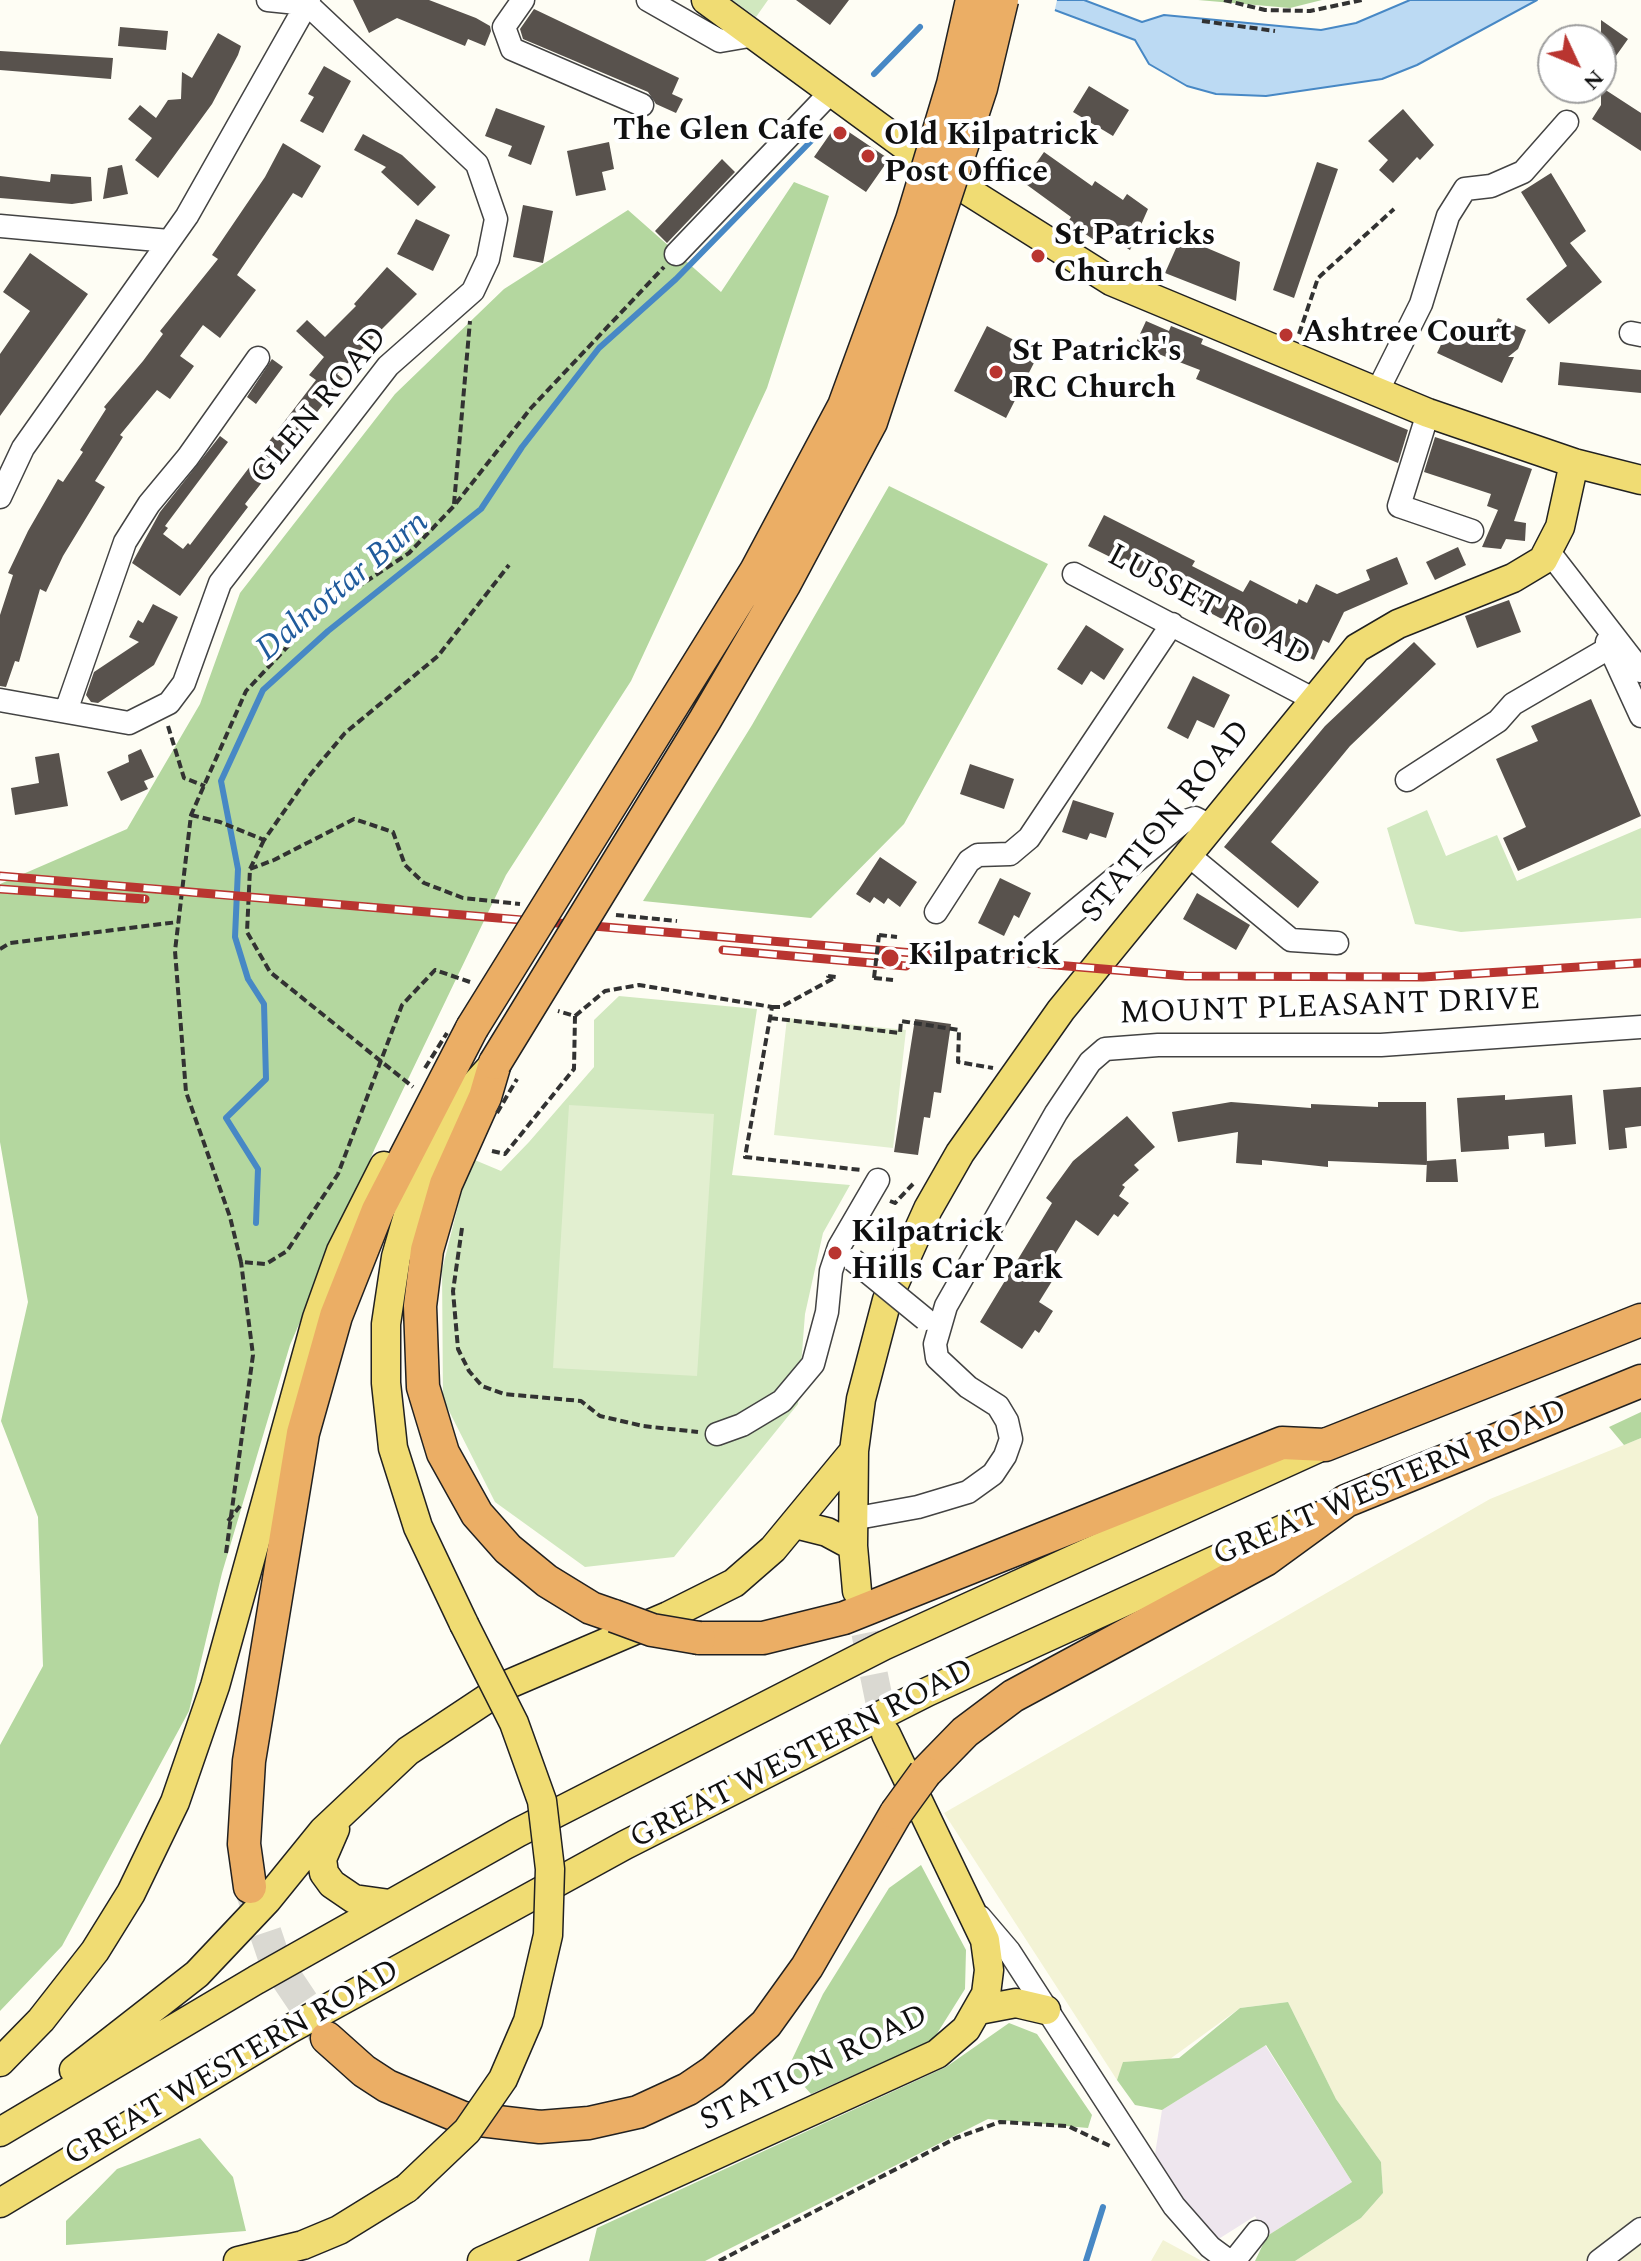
<!DOCTYPE html>
<html>
<head>
<meta charset="utf-8">
<style>
  body { margin:0 }
  #map { position:relative; width:1641px; height:2261px; overflow:hidden; background:#fefdf4; font-family:Spectral,serif }
  canvas { display:block }
  .north { position:absolute; left:1537px; top:24px; width:80px; height:80px; box-sizing:border-box; background:#fff; border:2px solid #9f9f9f; border-radius:50%; rotate:134deg; font-size:22px; font-weight:700; line-height:32px; text-align:center; color:#101010 }
  .north::after { content:''; display:block; margin:auto; width:28px; height:36px; background:#b93530; clip-path:polygon(50% 0,100% 100%,50% 72%,0 100%) }
</style>
</head>
<body>
<div id="map">
<canvas width="1641" height="2261"></canvas>
<div class="north">N</div>
</div>
<script>
const g = document.querySelector('canvas').getContext('2d');
g.lineJoin = 'round';
function fill(path, color) { g.fillStyle = color; g.fill(path, 'evenodd'); }
const toPath = rows => new Path2D(rows.map(r => 'M' + r).join(''));
function trace(path, color, width, dash) { g.strokeStyle = color; g.lineWidth = width; g.lineCap = dash ? 'butt' : 'round'; g.setLineDash(dash || []); g.stroke(path); }
function write(font, color, halo, rows, align = 'center') {
  g.font = font + ' Spectral,serif'; g.lineWidth = 8; g.setLineDash([]); g.textBaseline = 'middle'; g.strokeStyle = halo; g.fillStyle = color; for (const [text, x, y, turn = 0] of rows) {
    g.save(); g.translate(x, y); g.rotate((+turn || 0) * Math.PI / 180); g.textAlign = isNaN(turn) ? turn : align; if (halo) g.strokeText(text, 0, 0); g.fillText(text, 0, 0); g.restore();
  }
}
fill(toPath([
  [1265,2045,1352,2182,1267,2236,1255,2216,1217,2240,1190,2210,1155,2154,1162,2110]
]), '#eee6ee');
fill(toPath([
  [1641,1438,1641,2261,1295,2261,1361,2218,1383,2193,1381,2162,1336,2099,1288,2002,1240,2008,1170,2059,1124,2062,1117,2080,944,1813,1490,1499],
  [1163,2240,1202,2261,1151,2261]
]), '#f3f3d5');
fill(toPath([
  [732,0,768,0,756,17],
  [1427,810,1446,856,1497,835,1517,881,1641,828,1641,918,1461,932,1415,924,1387,828],
  [619,996,757,1009,732,1175,850,1185,823,1233,805,1314,798,1404,674,1557,585,1567,495,1502,443,1399,442,1270,470,1158,501,1171,529,1142,594,1067,594,1020]
]), '#d1e8bf');
fill(toPath([
  [1198,0,1322,0,1290,8],
  [794,182,829,196,767,388,631,681,506,875,375,1148,290,1345,222,1573,189,1711,62,1946,0,2011,0,1745,43,1666,38,1517,1,1421,28,1302,0,1142,0,884,127,829,200,704,240,593,395,394,504,289,628,210,721,292],
  [889,486,1048,564,904,824,811,918,643,901,752,725],
  [1641,1412,1641,1438,1624,1445,1609,1427],
  [921,1865,966,1950,965,1989,933,2040,811,2094,788,2068,823,1994,889,1888],
  [1288,2002,1336,2099,1381,2162,1383,2193,1361,2218,1295,2261,1255,2261,1267,2236,1352,2182,1266,2045,1162,2110,1135,2105,1117,2080,1123,2062,1179,2058,1240,2008],
  [1009,2023,1037,2034,1092,2115,1088,2128,988,2119,705,2261,589,2261,597,2228,946,2067],
  [200,2138,233,2177,246,2231,66,2245,66,2221,117,2169]
]), '#b4d79f');
fill(toPath([
  [787,1018,906,1030,893,1148,774,1135],
  [569,1105,714,1114,697,1376,553,1368]
]), '#e2efd0');
const water = toPath([
  [1028,0,1084,0,1142,22,1164,15,1321,30,1356,23,1410,0,1537,0,1417,65,1382,79,1266,96,1216,94,1187,86,1149,64,1135,40,1028,0]
]);
fill(water, '#bcdaf3');
trace(water, '#4788c5', 2);
fill(toPath([
  [1024,0,1057,0,1054,14]
]), '#fefdf4');
trace(toPath([
  [874,74,920,27],
  [256,1223,258,1169,226,1118,266,1079,264,1004,248,979,235,937,238,869,221,781,263,690,328,631,481,509,522,447,599,348,676,279,814,138],
  [1086,2261,1103,2207]
]), '#4788c5', 6);
fill(toPath([
  [353,0,429,0,476,18,490,26,491,31,485,46,468,39,465,46,397,18,369,33],
  [796,0,849,0,830,25],
  [534,9,679,78,672,94,683,99,676,113,656,104,648,92,523,39,520,29],
  [1601,20,1628,39,1601,77],
  [120,27,168,31,166,50,118,46],
  [218,33,241,46,238,55,212,104,158,178,135,160,152,138,128,119,140,105,156,118,168,100,181,99,182,72,192,78],
  [0,51,113,58,111,79,0,70],
  [324,66,351,81,323,133,300,121,314,97,308,94],
  [1089,86,1129,110,1113,136,1073,112],
  [1601,87,1641,113,1641,151,1592,119,1601,105],
  [496,108,545,126,531,165,508,156,512,146,485,136],
  [1403,109,1434,145,1420,160,1417,157,1393,183,1379,170,1388,160,1368,141],
  [837,124,889,159,866,192,814,157],
  [363,134,402,155,436,187,418,206,381,172,386,167,354,150],
  [609,142,614,169,602,172,606,190,576,196,567,151],
  [283,143,321,166,302,198,293,193,237,275,256,290,220,338,203,325,180,356,194,366,170,399,157,390,120,435,123,437,95,481,105,487,63,556,46,592,40,589,19,662,15,661,6,687,0,686,0,615,13,575,8,573,28,531,58,479,63,482,83,452,80,450,106,409,104,407,143,361,163,334,160,331,218,259,212,255,265,177],
  [1044,152,1092,186,1095,181,1123,200,1127,194,1148,209,1130,250,1100,231,1094,240,1068,222,1071,217,1023,182],
  [722,159,735,172,667,243,655,231],
  [1317,162,1338,169,1294,298,1273,290],
  [122,165,128,194,103,199,108,168],
  [1551,173,1586,231,1570,243,1602,282,1549,324,1526,299,1567,266,1521,192],
  [51,174,91,177,92,201,72,204,0,198,0,176,50,182],
  [523,205,553,211,543,263,513,257],
  [416,219,450,235,433,271,397,254],
  [1181,237,1240,262,1236,301,1165,273],
  [30,253,88,294,0,416,0,354,30,311,3,292],
  [387,267,417,294,337,374,343,379,245,504,248,507,180,596,132,563,160,512,220,436,228,442,165,526,168,528,163,534,183,549,188,543,190,545,316,380,309,375,324,357,296,331,307,320,325,337,356,306,354,304],
  [1498,318,1526,330,1518,349,1508,357,1514,357,1502,383,1437,353,1451,324,1487,341],
  [1146,321,1169,331,1171,326,1203,339,1201,344,1408,430,1398,463,1196,379,1200,370,1135,345],
  [987,326,1039,353,1006,418,954,391],
  [272,359,283,367,256,404,247,397],
  [1560,362,1641,370,1641,393,1558,385],
  [1435,437,1532,469,1514,521,1526,523,1525,541,1506,539,1501,549,1482,547,1498,510,1487,506,1491,494,1424,472],
  [1104,515,1195,561,1192,566,1243,592,1250,580,1297,604,1299,599,1307,603,1316,584,1337,594,1370,580,1366,570,1397,557,1408,584,1344,612,1329,643,1323,640,1314,660,1258,633,1256,637,1199,607,1201,602,1088,546],
  [1458,547,1466,565,1435,580,1426,562],
  [1509,600,1521,632,1477,648,1465,616],
  [153,604,178,617,154,665,98,703,91,702,86,695,94,672,139,642,129,637,138,620,143,623],
  [1086,625,1124,649,1104,680,1091,671,1082,685,1057,669],
  [1414,642,1436,664,1350,746,1271,842,1319,882,1298,908,1224,847,1325,726],
  [1193,676,1230,695,1214,728,1197,720,1188,739,1167,728],
  [1591,699,1641,816,1518,871,1503,838,1526,827,1496,759,1538,741,1531,726],
  [141,749,154,777,144,781,148,789,121,801,107,772,129,762,128,755],
  [59,753,68,806,15,815,11,788,39,783,35,757],
  [970,764,1014,779,1004,809,960,794],
  [1073,800,1114,813,1106,838,1090,833,1087,840,1062,832],
  [880,857,917,882,900,907,888,898,884,904,874,897,870,903,856,894],
  [1000,878,1031,893,1019,918,1014,915,1004,936,978,923],
  [1197,893,1250,925,1236,950,1183,919],
  [915,1019,951,1024,941,1093,934,1092,930,1118,924,1117,918,1155,894,1152],
  [1641,1087,1641,1126,1625,1128,1627,1148,1609,1150,1603,1090],
  [1505,1095,1505,1100,1572,1095,1576,1144,1545,1147,1544,1133,1508,1136,1509,1149,1461,1152,1457,1098],
  [1231,1102,1311,1108,1311,1104,1378,1107,1378,1102,1426,1102,1427,1165,1328,1161,1328,1167,1262,1160,1262,1165,1236,1163,1238,1132,1178,1142,1172,1112],
  [1127,1116,1155,1147,1134,1165,1139,1170,1122,1185,1125,1187,1119,1196,1129,1203,1118,1217,1114,1214,1098,1236,1076,1220,1044,1272,1054,1278,1039,1302,1053,1311,1039,1333,1035,1330,1022,1349,980,1322,1052,1203,1046,1198,1073,1161],
  [1456,1159,1458,1182,1426,1182,1427,1161]
]), '#58524d');
trace(toPath([
  [857,1592,886,1734]
]), '#dad9d2', 28, [28, 14]);
trace(toPath([
  [250,1887,275,1961,327,2038]
]), '#dad9d2', 32, [32, 16]);
const minor = toPath([
  [268,0,307,4],
  [523,0,504,27,512,49,642,105],
  [648,0,720,41,755,35],
  [0,226,169,241],
  [676,254,831,92],
  [1631,333,1641,335],
  [1377,392,1421,304,1448,216,1465,189,1491,186,1523,172,1567,122],
  [1428,413,1399,506,1472,531],
  [0,497,23,448,187,216,309,0],
  [1549,552,1641,671],
  [1074,574,1313,699],
  [1607,642,1641,716],
  [0,700,129,723,169,703,184,683,220,583,388,366,473,291,488,259,496,219,477,164,307,4],
  [66,711,125,542,149,504,188,457,258,358],
  [1407,780,1498,721,1513,704,1609,648],
  [1186,853,1291,940,1337,943],
  [936,912,969,861,978,855,1010,854,1029,838,1172,624],
  [1034,945,1183,822,1195,818,1209,825],
  [717,1434,742,1425,782,1401,813,1364,827,1312,831,1271,839,1247,878,1180],
  [852,1519,918,1507,968,1492,993,1474,1005,1456,1011,1439,1007,1421,998,1406,968,1387,937,1358,935,1344,946,1306,1056,1113,1090,1062,1105,1049,1158,1045,1381,1045,1641,1027],
  [980,1917,1009,1951,1174,2206,1210,2247,1229,2261],
  [1234,2261,1257,2232],
  [1599,2261,1641,2229]
]);
const major = toPath([
  [706,0,957,184,1111,281,1428,413,1574,463,1641,480],
  [795,1524,827,1532,853,1546],
  [857,1591,853,1546,854,1451,861,1399,887,1300,928,1209,960,1153,1061,1010,1357,648,1398,624,1513,578,1543,560,1560,527,1574,463],
  [464,1624,418,1527,393,1448,386,1383,386,1324,396,1257,413,1198,464,1097,494,1064],
  [335,1829,322,1859,324,1873,332,1884,354,1899,390,1904],
  [979,2010,1016,2003,1046,2010],
  [0,2062,41,2020,95,1951,131,1893,175,1802,215,1686,317,1318,341,1251,384,1166],
  [74,2070,197,1974,267,1900,323,1831,408,1751,509,1684,668,1616,734,1583,773,1549,854,1451],
  [0,2132,256,1980,517,1833,883,1646,1325,1445],
  [0,2203,288,2030,625,1845,927,1692,1312,1516],
  [238,2261,303,2245,339,2230,407,2188],
  [482,2261,937,2054,966,2029,986,1994,989,1970,985,1940,886,1734]
]);
const highway = toPath([
  [495,1063,485,1097,446,1184,427,1250,420,1306,423,1387,443,1453,477,1514,508,1549,547,1581,591,1608,614,1616],
  [699,1638,763,1638,844,1618,1282,1443,1325,1445,1641,1320],
  [925,1773,965,1732,1013,1696,1265,1560,1346,1501,1641,1381],
  [250,1887,244,1844,249,1761,303,1433,336,1316,378,1210,472,1028],
  [327,2038,364,2071,387,2086,463,2118,540,2127,589,2123,638,2112,688,2089,713,2072,766,2024,807,1967,896,1813]
]);
trace(minor, '#434343', 25);
trace(major, '#212121', 31);
trace(highway, '#212121', 35);
trace(toPath([
  [1224,0,1265,10,1310,11,1362,0],
  [1202,21,1275,31],
  [1299,334,1318,278,1394,209],
  [454,504,470,321],
  [168,726,184,778,205,786],
  [191,815,220,822,264,840,309,776,345,733,438,656,509,565],
  [264,840,250,869,247,932,270,972,413,1087],
  [250,869,274,860,354,819,393,832,405,865,424,883,463,898,520,904],
  [616,915,677,921],
  [879,935,897,937],
  [0,949,10,943,178,922],
  [874,978,893,980],
  [470,982,435,970,402,1005,338,1174,287,1251,266,1264,241,1262,230,1217,186,1092,175,951,191,815,246,691,320,612,409,553,454,506,531,408,664,267],
  [772,1007,781,1007,836,977,828,976,828,972],
  [575,1016,605,991,639,985,772,1007,745,1157,861,1170],
  [770,1018,900,1033,901,1021,959,1030,958,1062,993,1068],
  [492,1151,505,1154,574,1069,575,1016,558,1011],
  [890,1201,895,1203,913,1184],
  [462,1228,453,1291,458,1349,469,1371,482,1386,504,1394,581,1401,600,1416,643,1426,698,1432],
  [228,1521,240,1506],
  [226,1553,253,1355,241,1262],
  [719,2261,956,2138,1000,2122,1068,2126,1110,2146]
]), '#323232', 4, [8, 4]);
trace(minor, '#fff', 22);
trace(major, '#f0dc73', 28);
trace(highway, '#ebae65', 32);
const rail = toPath([
  [0,876,1186,976,1423,977,1641,963],
  [0,889,145,899],
  [723,950,906,966]
]);
trace(rail, '#b93530', 9);
trace(rail, '#fff', 6, [18]);
const minorBridge = toPath([
  [853,1260,925,1319]
]);
const majorBridge = toPath([
  [407,2188,467,2131,503,2079,528,2021,548,1935,550,1869,542,1801,514,1723,464,1624]
]);
const highwayBridge = toPath([
  [472,1028,756,571,844,406,912,220,953,84,972,0],
  [495,1063,705,720,784,585,871,422,981,88,1002,0],
  [614,1616,652,1630,699,1638],
  [896,1813,925,1773]
]);
trace(minorBridge, '#434343', 25, []);
trace(majorBridge, '#212121', 31, []);
trace(highwayBridge, '#212121', 35, []);
trace(toPath([
  [874,978,879,935],
  [425,1068,447,1033],
  [497,1113,517,1079]
]), '#323232', 4, [8, 4]);
trace(minorBridge, '#fff', 22);
trace(majorBridge, '#f0dc73', 28);
trace(highwayBridge, '#ebae65', 32);
for (const [x, y, r, color] of [
  [840,133,8,"#b93530"],
  [868,156,8,"#b93530"],
  [1038,256,8,"#b93530"],
  [1286,335,8,"#b93530"],
  [996,372,8,"#b93530"],
  [890,958,10,"#b93530"],
  [835,1253,8,"#b93530"]
]) { const dot = new Path2D(); dot.arc(x, y, r, 0, 2 * Math.PI); g.fillStyle = color; g.fill(dot); trace(dot, '#fff', 3); }
write('bold 32px', '#101010', '#fff', [
  ["The Glen Cafe",824,133,"right"],
  ["Old Kilpatrick",884,138],
  ["Post Office",884,175],
  ["St Patricks",1054,238],
  ["Church",1054,275],
  ["Ashtree Court",1302,335],
  ["St Patrick's",1012,354],
  ["RC Church",1012,391],
  ["Kilpatrick",908,958],
  ["Kilpatrick",851,1235],
  ["Hills Car Park",851,1272]
], 'left');
write('32px', '#101010', '#fff', [
  ["GLEN ROAD",321,407,-50],
  ["LUSSET ROAD",1208,608,28],
  ["STATION ROAD",1168,823,-51],
  ["MOUNT PLEASANT DRIVE",1330,1009,-2],
  ["GREAT WESTERN ROAD",1391,1485,-23],
  ["GREAT WESTERN ROAD",803,1756,-27],
  ["GREAT WESTERN ROAD",233,2065,-30],
  ["STATION ROAD",815,2070,-26]
]);
write('italic 34px', '#205b9c', '#fff', [
  ["Dalnottar Burn",344,588,-40]
]);
</script>
</body>
</html>
